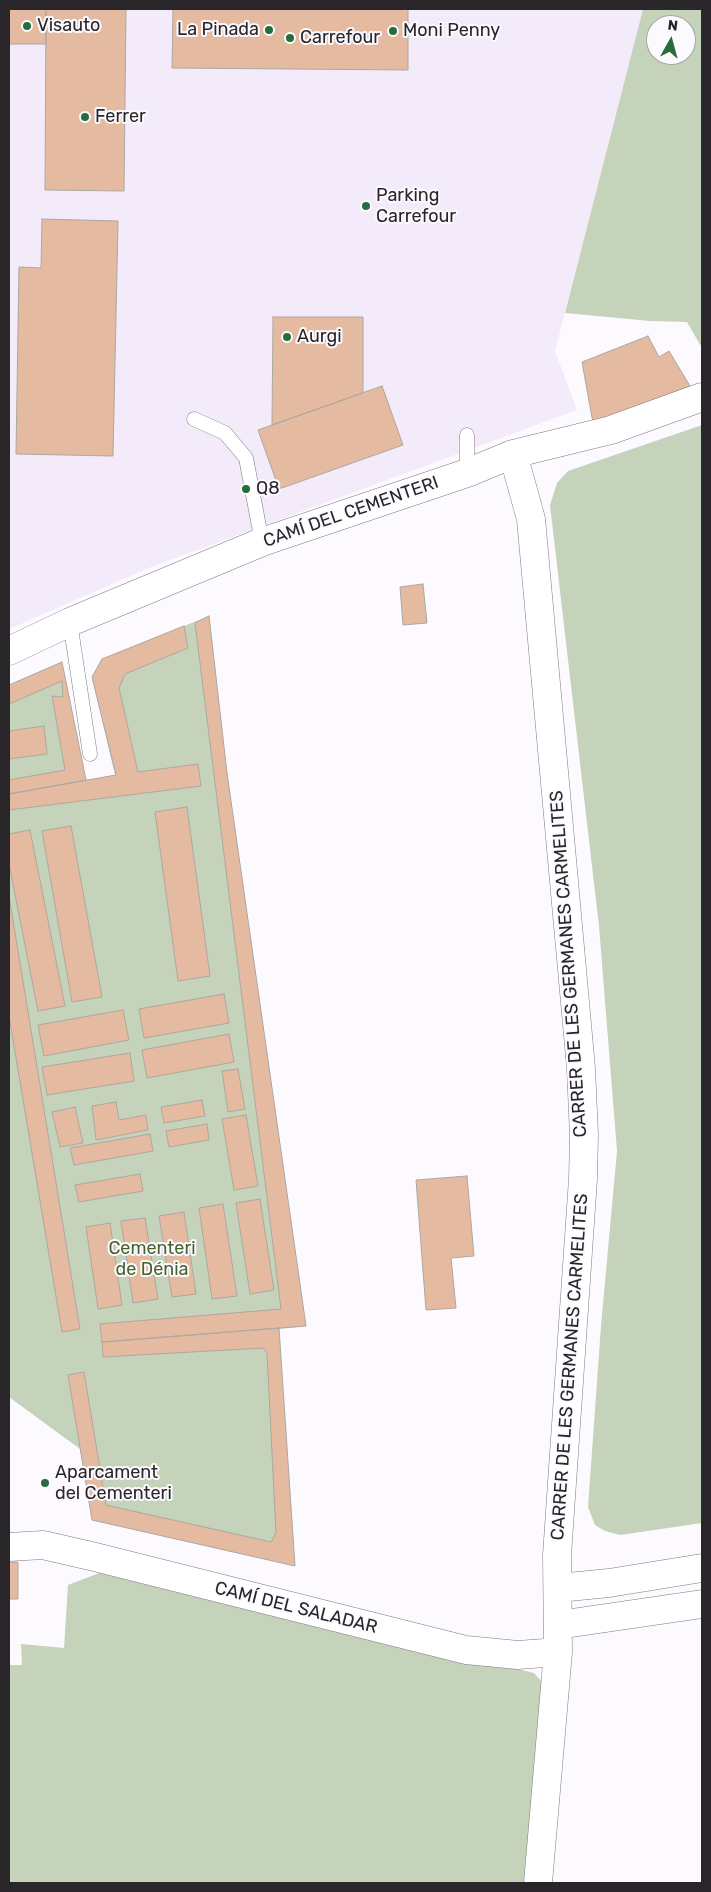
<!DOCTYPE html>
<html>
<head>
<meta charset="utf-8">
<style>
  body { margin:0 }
  #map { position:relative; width:711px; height:1892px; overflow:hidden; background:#fcf9ff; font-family:Rubik,sans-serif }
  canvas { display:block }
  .frame { position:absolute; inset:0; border:10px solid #282629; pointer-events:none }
  .north { position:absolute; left:646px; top:15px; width:50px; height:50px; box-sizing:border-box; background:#fcf9ff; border:1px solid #a7a5a9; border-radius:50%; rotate:7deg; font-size:14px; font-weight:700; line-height:20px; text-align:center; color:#282629 }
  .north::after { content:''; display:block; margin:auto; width:18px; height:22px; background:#266d39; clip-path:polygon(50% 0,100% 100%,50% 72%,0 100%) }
</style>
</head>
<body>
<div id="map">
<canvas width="711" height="1892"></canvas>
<div class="frame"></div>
<div class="north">N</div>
</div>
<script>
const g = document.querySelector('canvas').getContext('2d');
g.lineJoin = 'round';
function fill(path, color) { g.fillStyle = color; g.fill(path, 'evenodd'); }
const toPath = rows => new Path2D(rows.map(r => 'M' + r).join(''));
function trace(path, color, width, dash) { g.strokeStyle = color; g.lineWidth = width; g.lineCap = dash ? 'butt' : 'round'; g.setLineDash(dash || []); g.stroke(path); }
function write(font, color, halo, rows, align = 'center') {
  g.font = font + ' Rubik,sans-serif'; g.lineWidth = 4; g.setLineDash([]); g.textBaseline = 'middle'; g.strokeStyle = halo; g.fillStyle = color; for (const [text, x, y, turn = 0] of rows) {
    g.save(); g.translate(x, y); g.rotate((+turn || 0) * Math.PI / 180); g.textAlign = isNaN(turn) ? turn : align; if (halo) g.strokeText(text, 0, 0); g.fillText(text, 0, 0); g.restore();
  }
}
fill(toPath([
  [9,9,643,9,555,351,577,410,151,567,9,629]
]), '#f3ebfa');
fill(toPath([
  [643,9,702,9,702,348,687,322,650,321,565,313],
  [656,25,686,25,686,55,656,55],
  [702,425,702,1523,620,1535,605,1531,595,1525,588,1507,601,1326,617,1151,599,926,550,505,557,483,568,471],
  [209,616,227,773,306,1326,279,1329,295,1566,92,1520,80,1449,9,1397,9,685,62,662,86,780,115,775,92,677,102,659],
  [107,1570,534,1673,543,1683,532,1883,9,1883,9,1665,22,1665,21,1644,64,1648,68,1585]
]), '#c5d3ba');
const building = toPath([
  [9,9,46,9,46,44,9,44,9,9],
  [46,9,126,9,124,191,45,190,46,9],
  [173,9,408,9,408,70,172,68,173,9],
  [42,219,118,221,113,456,16,454,19,267,41,268,42,219],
  [273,317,363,317,363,393,272,425,273,317],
  [648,336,659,357,669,351,690,386,593,423,582,362,648,336],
  [382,386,403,445,279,489,258,430,382,386],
  [423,584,427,623,403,625,400,587,423,584],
  [209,616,227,773,306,1326,102,1342,100,1324,281,1309,195,623,209,616],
  [184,626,188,648,125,674,119,688,138,772,198,764,201,786,9,810,9,794,116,775,92,677,102,659,184,626],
  [62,662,86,780,9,794,9,780,65,770,52,696,63,697,62,681,9,704,9,685,62,662],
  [44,726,47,754,9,759,9,731,44,726],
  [187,807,210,976,178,981,155,812,187,807],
  [71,826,102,997,72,1002,42,831,71,826],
  [30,830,65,1006,38,1011,9,864,9,834,30,830],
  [9,896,80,1329,62,1332,9,1016,9,896],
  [224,994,229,1023,144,1038,139,1009,224,994],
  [123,1010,129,1040,44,1056,38,1025,123,1010],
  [229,1034,234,1062,147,1078,142,1050,229,1034],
  [130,1053,134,1081,47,1095,42,1067,130,1053],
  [238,1069,245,1109,228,1112,222,1071,238,1069],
  [202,1100,205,1116,164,1123,161,1107,202,1100],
  [116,1102,119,1120,146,1115,148,1130,96,1140,92,1106,116,1102],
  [75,1107,83,1143,60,1147,52,1112,75,1107],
  [246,1115,258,1186,234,1190,222,1119,246,1115],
  [207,1124,209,1140,169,1147,166,1131,207,1124],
  [150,1134,153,1151,74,1165,70,1148,150,1134],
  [140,1174,143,1191,79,1202,75,1185,140,1174],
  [467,1176,474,1256,451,1258,456,1308,426,1310,416,1180,467,1176],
  [260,1199,274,1290,250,1294,236,1203,260,1199],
  [223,1204,237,1296,212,1299,199,1208,223,1204],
  [184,1212,196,1294,172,1297,159,1216,184,1212],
  [145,1218,158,1299,133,1303,121,1221,145,1218],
  [110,1223,122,1305,98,1309,86,1227,110,1223],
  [279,1328,295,1566,92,1520,68,1375,84,1372,106,1505,271,1542,276,1533,267,1353,263,1348,103,1357,102,1342,279,1328],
  [9,1562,18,1562,18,1599,9,1599,9,1562]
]);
fill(building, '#e4bba0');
trace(building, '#aea7a2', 1);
const service = toPath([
  [194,419,225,433,246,458,262,542],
  [467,435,467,473],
  [70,622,90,754]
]);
const minor = toPath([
  [513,454,531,519,581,1068,584,1135,583,1179,557,1555,558,1652,538,1883],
  [9,651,70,622,262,542,467,473,513,454,611,430,702,397],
  [9,1547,43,1545,95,1557,466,1650,518,1655,558,1652],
  [558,1588,609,1583,702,1568],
  [558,1625,702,1604]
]);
trace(service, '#7d7a80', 15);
trace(minor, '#7d7a80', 29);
trace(service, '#fff', 14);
trace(minor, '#fff', 28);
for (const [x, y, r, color] of [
  [27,26,5,"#266d39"],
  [269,30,5,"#266d39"],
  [393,31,5,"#266d39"],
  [290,38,5,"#266d39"],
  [85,117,5,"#266d39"],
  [366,206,5,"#266d39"],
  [287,337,5,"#266d39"],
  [246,489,5,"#266d39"],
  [45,1483,5,"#266d39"]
]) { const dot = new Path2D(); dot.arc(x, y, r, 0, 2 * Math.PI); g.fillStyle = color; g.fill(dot); trace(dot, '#fcf9ff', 2); }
write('18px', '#282629', '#fcf9ff', [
  ["Visauto",37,26],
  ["La Pinada",259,30,"right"],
  ["Moni Penny",403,31],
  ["Carrefour",300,38],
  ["Ferrer",95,117],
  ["Parking",376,196],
  ["Carrefour",376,217],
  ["Aurgi",297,337],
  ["Q8",256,489],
  ["Aparcament",55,1473],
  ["del Cementeri",55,1494]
], 'left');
write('18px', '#282629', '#fcf9ff', [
  ["CAMÍ DEL CEMENTERI",351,512,-19],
  ["CARRER DE LES GERMANES CARMELITES",569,964,-94],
  ["CARRER DE LES GERMANES CARMELITES",570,1367,-86],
  ["CAMÍ DEL SALADAR",296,1608,14]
]);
write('18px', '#456229', '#fcf9ff', [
  ["Cementeri",152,1249],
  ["de Dénia",152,1270]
]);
</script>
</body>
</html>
